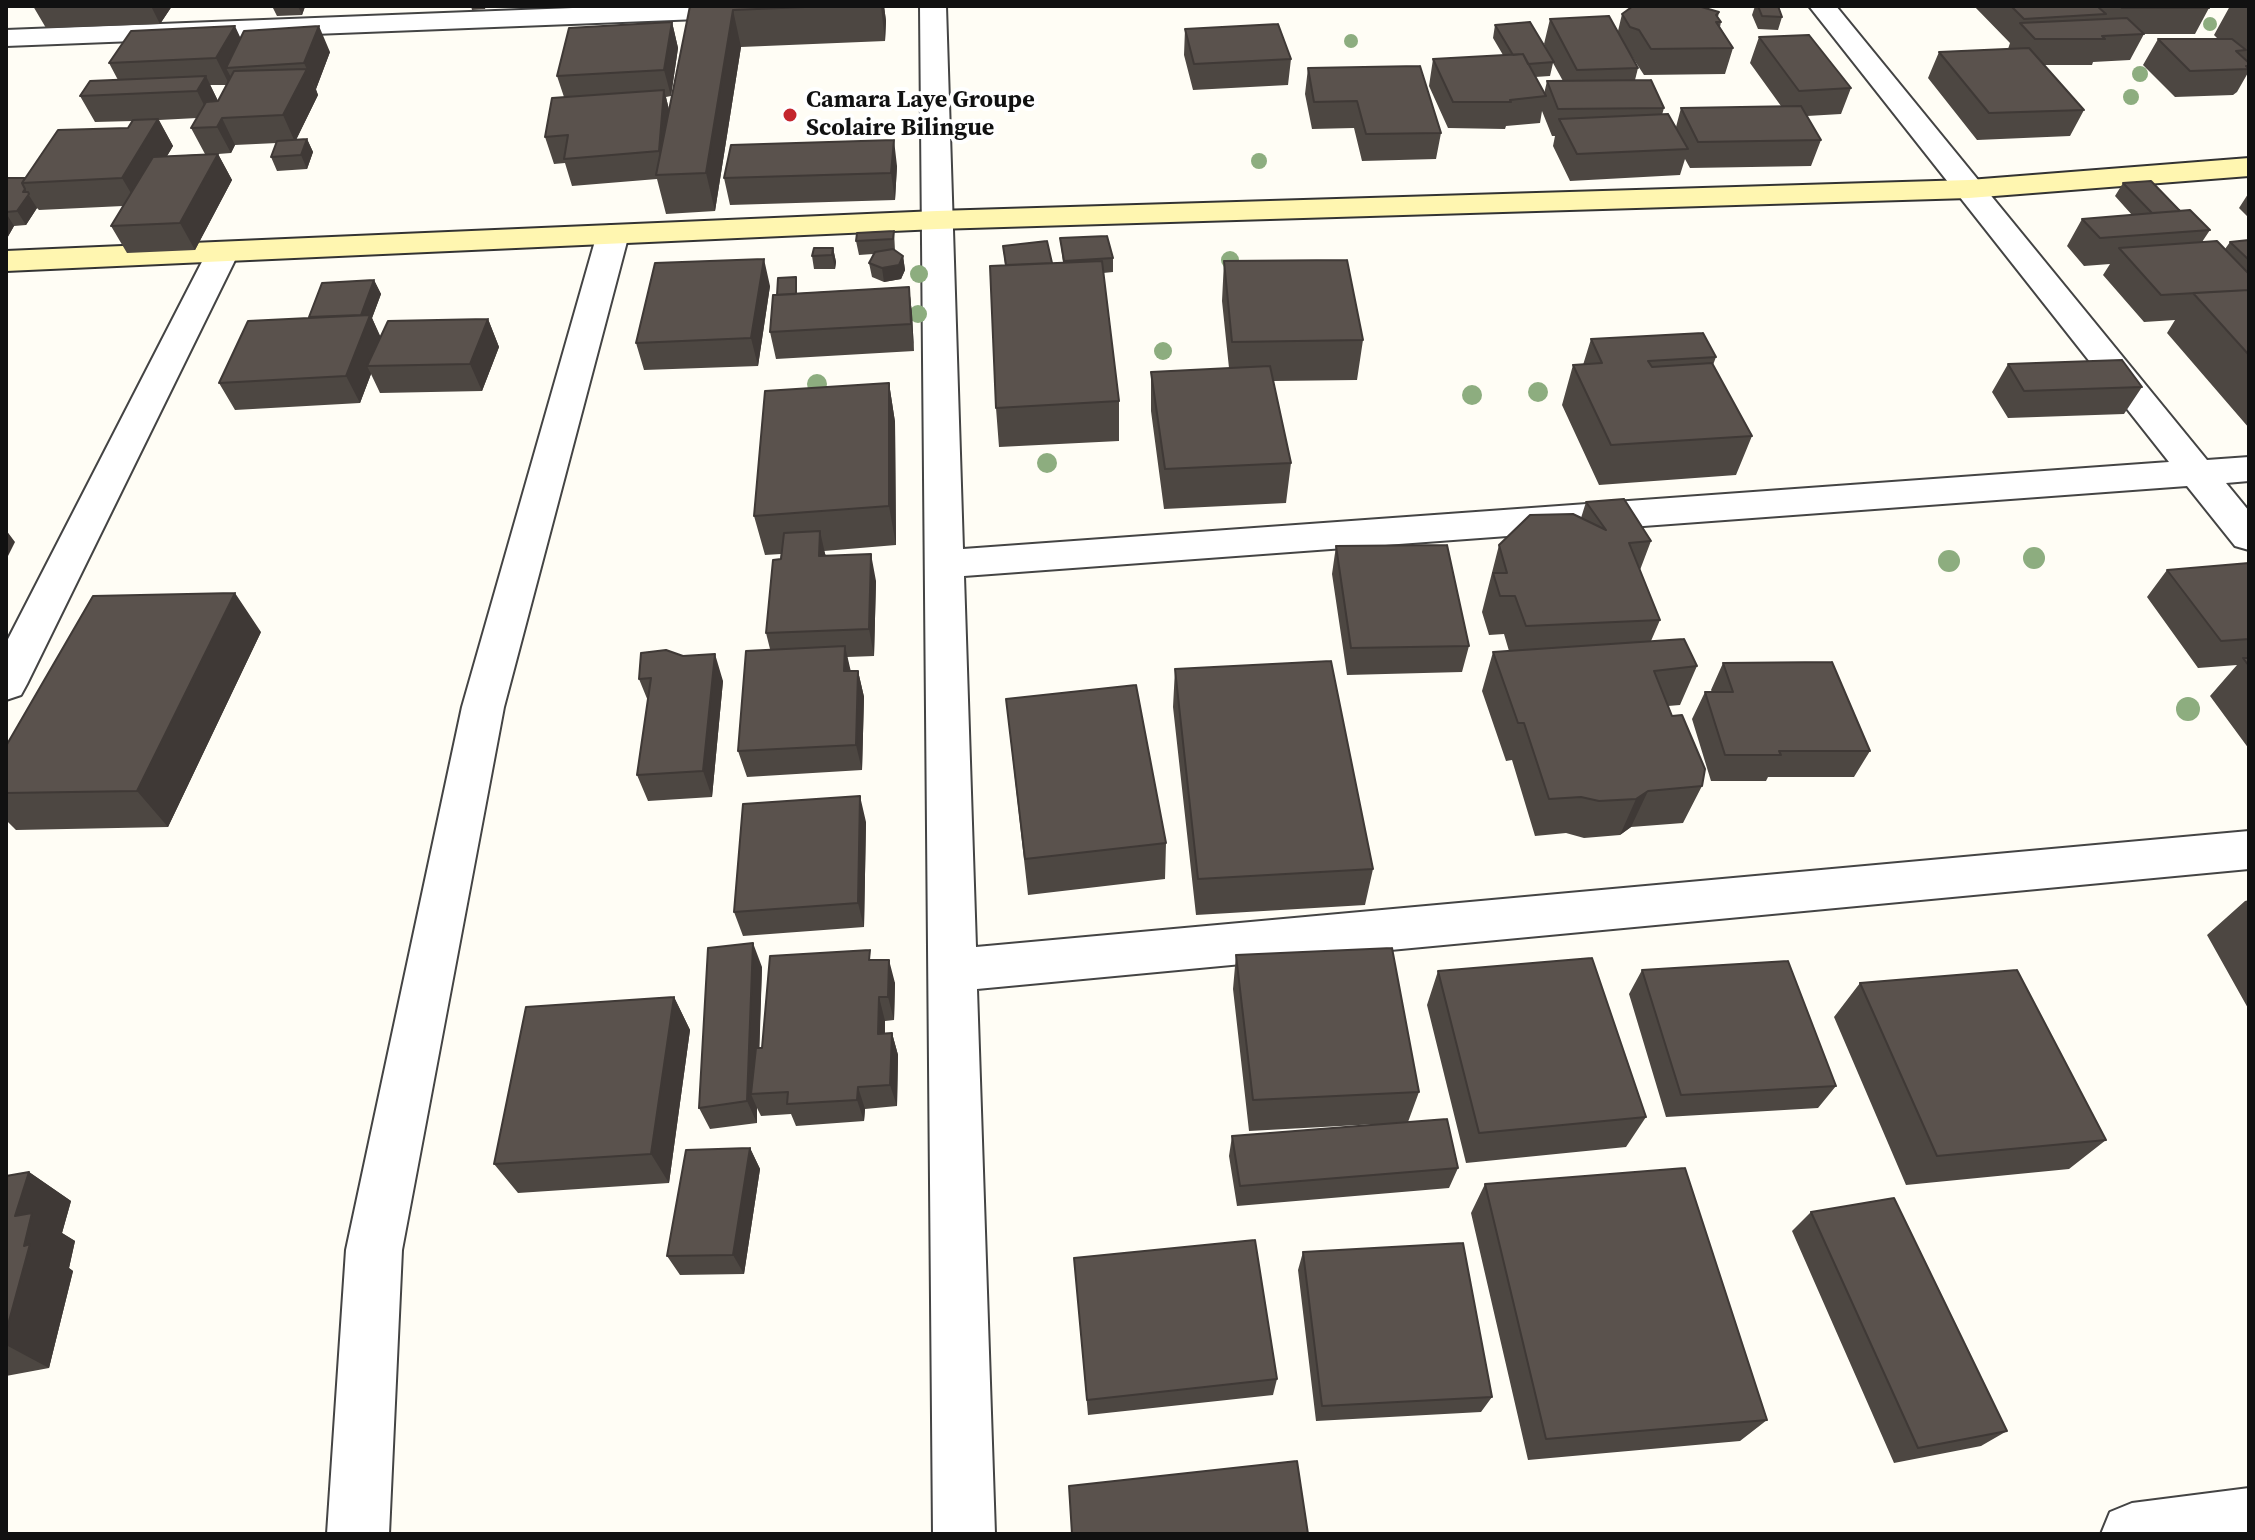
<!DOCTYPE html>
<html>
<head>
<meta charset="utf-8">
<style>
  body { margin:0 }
  #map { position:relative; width:2255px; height:1540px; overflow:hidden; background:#fffdf5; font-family:"Source Serif 4",serif }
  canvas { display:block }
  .frame { position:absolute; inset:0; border:8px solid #111; pointer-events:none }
</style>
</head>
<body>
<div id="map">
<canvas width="2255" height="1540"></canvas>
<div class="frame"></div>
</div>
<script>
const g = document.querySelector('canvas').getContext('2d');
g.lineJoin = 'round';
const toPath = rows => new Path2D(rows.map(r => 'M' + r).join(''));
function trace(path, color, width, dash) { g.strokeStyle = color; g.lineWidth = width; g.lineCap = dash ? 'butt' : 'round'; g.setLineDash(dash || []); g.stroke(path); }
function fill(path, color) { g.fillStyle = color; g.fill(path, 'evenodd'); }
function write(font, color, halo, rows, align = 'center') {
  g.font = font + ' "Source Serif 4",serif'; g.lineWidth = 8; g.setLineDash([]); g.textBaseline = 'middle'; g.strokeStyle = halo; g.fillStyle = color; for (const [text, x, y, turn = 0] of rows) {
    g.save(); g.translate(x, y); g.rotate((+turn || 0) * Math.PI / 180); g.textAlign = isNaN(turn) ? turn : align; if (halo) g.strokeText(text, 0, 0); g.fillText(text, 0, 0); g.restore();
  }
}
const street = toPath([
  [624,6,841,6,837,12,828,14,6,46,6,30,624,6],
  [920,6,946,6,963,549,2169,462,1809,6,1836,6,2207,460,2249,457,2249,481,2226,483,2249,511,2249,550,2235,546,2187,486,964,576,976,947,2249,831,2249,869,977,989,995,1534,933,1534,920,6],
  [613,225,624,227,629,234,504,707,402,1250,389,1534,327,1534,346,1250,462,707,597,234,602,227,613,225],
  [223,242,234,245,239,252,27,684,21,695,6,700,6,643,207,252,212,245,223,242],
  [2249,1488,2249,1534,2101,1534,2110,1512,2132,1503,2249,1488]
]);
const secondary = toPath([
  [2249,158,2249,176,1969,198,937,229,6,271,6,251,937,211,1969,180,2249,158]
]);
trace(street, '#444', 4);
trace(secondary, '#333', 4);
fill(street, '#fff');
fill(secondary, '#fff6b0');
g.fillStyle = '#8dad7f';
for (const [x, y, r] of [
  [2210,24,7],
  [1351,41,7],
  [2140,74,8],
  [2131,97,8],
  [1259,161,8],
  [1230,260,9],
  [919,274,9],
  [918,314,9],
  [1163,351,9],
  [817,384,10],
  [1538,392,10],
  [1472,395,10],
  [1047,463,10],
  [2034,558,11],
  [1949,561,11],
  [2188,709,12]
]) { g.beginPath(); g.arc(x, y, r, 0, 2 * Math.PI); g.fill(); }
fill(toPath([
  [33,6,172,6,160,24,46,28],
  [272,6,305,6,305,7,302,15,277,16],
  [471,6,486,6,485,9,472,10],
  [690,6,884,6,886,21,885,41,741,47,715,211,666,214,657,179,572,186,565,163,554,164,545,137,564,97,557,76,672,22,678,48,671,96,666,97,669,110],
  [1755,6,1778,6,1782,17,1778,30,1758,29,1752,15],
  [1974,6,2207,6,2209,8,2195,34,2143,34,2144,34,2130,60,2093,62,2092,65,2044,65,2084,110,2070,136,1977,140,1928,78,1939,52,2008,49,2010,43],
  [2230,6,2249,6,2249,71,2237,92,2233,95,2175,97,2143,65,2158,39,2218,39,2214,35],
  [1719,12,1718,17,1721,22,1720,27,1733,48,1725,74,1644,75,1631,55,1638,68,1635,80,1664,108,1662,115,1676,127,1681,108,1781,106,1750,63,1759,37,1851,88,1841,114,1807,116,1821,140,1811,166,1690,168,1685,159,1680,175,1570,181,1553,146,1555,136,1552,136,1542,111,1540,123,1506,126,1505,129,1448,128,1429,86,1433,59,1503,55,1493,38,1495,25,1550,56,1544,44,1550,19,1618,31,1622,14],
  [1553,63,1563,81,1547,81,1544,94,1535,77,1550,76],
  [1185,29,1291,59,1288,85,1193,90,1184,55],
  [241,38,330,52,316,89,318,95,296,140,307,139,313,152,307,169,277,171,271,157,277,143,235,145,231,153,218,154,232,180,195,250,127,253,111,226,123,206,39,210,37,208,26,225,14,226,6,240,6,178,25,178,128,128,133,121,95,122,80,96,118,80,109,63],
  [210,85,227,85,218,101],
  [197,118,191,128,205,154,167,156,173,146,159,120],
  [1308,68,1441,133,1436,159,1362,161,1354,128,1312,129,1305,94],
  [897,166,895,200,730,205,724,178],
  [2123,183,2180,211,2210,230,2202,242,2225,249,2230,242,2249,240,2249,428,2167,333,2175,320,2144,322,2103,275,2110,264,2084,266,2067,246,2082,219,2132,215,2115,196],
  [2248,194,2249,194,2249,218,2239,208],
  [894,231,895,251,903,256,905,270,901,279,884,282,872,277,869,263,873,254,859,255,856,241],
  [1060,238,1113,258,1113,272,1103,273,1119,401,1119,441,999,447,996,408,1005,265,1003,246,1052,263,1063,262],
  [833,248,836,262,835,269,814,269,812,256],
  [1224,261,1363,340,1357,380,1273,381,1291,463,1286,503,1164,509,1151,411,1151,372,1229,368,1222,301],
  [374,280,381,294,372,318,380,337,488,319,499,347,482,391,380,393,371,374,360,403,235,410,219,383,309,318],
  [770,286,758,366,644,370,636,343],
  [909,287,912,314,914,351,776,359,770,332,799,293],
  [1591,339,1716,357,1713,365,1752,436,1736,475,1599,485,1562,405,1573,365,1583,365],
  [2008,364,2142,387,2124,414,2008,418,1992,392],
  [889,383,895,422,896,545,824,551,826,556,876,581,874,656,847,657,850,671,858,671,864,697,862,770,747,777,738,751,770,649,766,633,781,554,765,555,754,516],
  [1586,502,1651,541,1640,570,1660,620,1651,641,1697,666,1680,705,1668,706,1702,786,1683,823,1631,827,1620,835,1584,838,1566,833,1535,836,1512,760,1506,761,1482,691,1493,652,1509,651,1504,634,1489,635,1482,612,1499,545,1581,518],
  [1336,546,1469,646,1462,672,1347,675,1332,574],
  [2249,563,2249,749,2210,696,2237,665,2198,668,2147,597,2167,570],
  [261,632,168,827,16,830,6,820,6,746],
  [666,650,723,681,712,797,648,801,637,775,648,701,639,679],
  [1723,663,1870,751,1854,777,1768,777,1766,781,1711,781,1692,719,1705,692,1712,692,1711,690],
  [1175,669,1373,869,1365,905,1196,915,1173,707],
  [1006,699,1166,843,1165,879,1028,895],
  [866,822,864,927,743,936,734,912],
  [2249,900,2249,1010,2207,935,2245,901],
  [1236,955,1419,1092,1408,1122,1458,1168,1449,1188,1237,1206,1229,1156,1232,1136,1377,1124,1249,1131,1233,989],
  [872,960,895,983,894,1020,885,1021,885,1033,892,1033,898,1055,897,1106,865,1109,864,1121,796,1126,791,1114,761,1116,757,1108,757,1123,710,1129,699,1108,762,967,759,1048,762,1048],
  [1642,970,1836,1086,1818,1108,1666,1117,1629,994],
  [1438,971,1646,1117,1626,1147,1466,1163,1427,1005],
  [1860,983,2106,1140,2069,1169,1906,1185,1834,1017],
  [674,997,690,1030,669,1183,518,1193,494,1164],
  [750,1148,760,1169,744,1274,680,1275,667,1256],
  [29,1172,71,1201,62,1233,75,1241,69,1268,73,1271,49,1368,6,1376,6,1176],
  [1485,1184,1767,1420,1740,1441,1528,1460,1471,1213],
  [1811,1212,2007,1431,1981,1446,1894,1463,1792,1231],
  [1303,1252,1492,1397,1481,1412,1316,1421,1298,1270],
  [1074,1258,1277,1379,1273,1395,1088,1415]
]), '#4d4742');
fill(toPath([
  [151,6,172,6,160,24],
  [298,6,305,6,302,15],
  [881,6,884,6,886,21,885,41],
  [733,10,741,47,715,211,706,173],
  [672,22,678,48,671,96,664,70],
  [235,26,247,52,226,68,232,79,229,84,216,58],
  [319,26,330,52,316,89,304,63],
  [307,69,318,95,295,142,283,115],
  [206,76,219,103,210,117,197,91],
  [664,90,671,117,665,175,659,151],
  [222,118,235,145,231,153,217,127],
  [158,119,173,146,138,205,122,178],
  [307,139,313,152,307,169,301,155],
  [894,140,897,166,895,200,891,173],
  [218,154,232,180,195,250,180,223],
  [25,189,37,208,26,225,17,211,23,192],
  [6,213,14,226,6,240],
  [833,248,836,262,835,269,832,255],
  [903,256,905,270,901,279,884,282,882,268],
  [764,259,770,286,758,366,751,338],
  [374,280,381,294,372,318,383,342,367,366,371,374,360,403,346,376,361,315],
  [909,287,912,314,914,351,911,324],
  [488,319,499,347,482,391,470,364],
  [889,383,895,422,896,545,889,506],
  [6,530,15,542,6,560],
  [820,531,826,558,819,556],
  [871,554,876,581,874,656,869,629],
  [235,593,261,632,168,827,137,791],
  [845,646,851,672,844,671],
  [715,654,723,681,712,797,703,771],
  [858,671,864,697,862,770,856,745],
  [1648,791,1631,827,1620,835,1636,799],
  [860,796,866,822,864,927,858,903],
  [753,943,762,967,758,1094,751,1094,757,1108,757,1123,747,1101],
  [889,960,895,983,894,1020,888,997],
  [674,997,690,1030,669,1183,651,1154],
  [879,997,885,1021,884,1057,878,1034],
  [892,1033,898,1055,897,1106,890,1085],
  [858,1087,865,1109,864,1121,857,1100],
  [750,1148,760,1169,744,1274,733,1255],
  [29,1172,71,1201,62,1233,75,1241,69,1268,73,1271,49,1368,6,1345,6,1332,24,1246,15,1216]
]), '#3f3936');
const building = toPath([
  [690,6,829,6,733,10,706,173,656,175,690,6],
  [1633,6,1698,6,1719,12,1716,15,1721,22,1716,22,1733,48,1651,49,1639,30,1630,27,1622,14,1633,6],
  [1758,6,1778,6,1782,17,1762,16,1758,6],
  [2011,6,2097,6,2106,14,2024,19,2011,6],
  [2120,6,2207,6,2209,8,2122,8,2120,6],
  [1609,16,1638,68,1577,70,1550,19,1609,16],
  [2127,18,2144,34,2102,36,2105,39,2035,39,2020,23,2127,18],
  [672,22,664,70,557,76,569,28,672,22],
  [1530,22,1554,62,1528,64,1523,54,1513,55,1495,25,1530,22],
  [1278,24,1291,59,1194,64,1185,29,1278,24],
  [235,26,216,58,109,63,131,31,235,26],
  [319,26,304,63,226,68,244,31,319,26],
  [1809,35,1851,88,1799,91,1759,37,1809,35],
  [2158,39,2232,39,2246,50,2236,51,2249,63,2249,66,2246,66,2249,69,2190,71,2158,39],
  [2029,48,2084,110,1989,113,1939,52,2029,48],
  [1523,54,1546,96,1510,100,1511,102,1453,102,1433,59,1523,54],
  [1420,66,1441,133,1366,134,1357,101,1314,102,1308,68,1420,66],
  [307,69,283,115,222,118,217,127,191,128,206,102,218,101,234,71,307,69],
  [206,76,197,91,80,96,90,81,206,76],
  [1651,80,1664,108,1558,109,1547,81,1651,80],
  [664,90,659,151,564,159,568,135,545,137,552,98,664,90],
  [1801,106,1821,140,1698,142,1681,108,1801,106],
  [1668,114,1688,149,1577,154,1559,119,1668,114],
  [158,119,122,178,22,183,58,130,128,128,133,120,158,119],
  [307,139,301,155,271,157,277,141,307,139],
  [894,140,891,173,724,178,731,145,894,140],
  [218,154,180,223,111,226,153,157,218,154],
  [6,178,25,178,22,183,25,189,23,192,28,192,29,194,17,211,6,212,6,178],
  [2151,181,2180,211,2152,213,2123,183,2151,181],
  [2190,210,2210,230,2100,238,2082,219,2190,210],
  [894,231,893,239,856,241,857,233,894,231],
  [1107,236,1113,258,1064,261,1060,238,1107,236],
  [2249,240,2249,260,2230,242,2249,240],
  [1047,241,1052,263,1006,265,1003,246,1047,241],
  [2217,241,2249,274,2249,290,2161,295,2119,248,2217,241],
  [814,248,833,248,832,255,812,256,814,248],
  [893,249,903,256,899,265,882,268,869,263,875,252,893,249],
  [764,259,751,338,636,343,655,263,764,259],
  [1347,260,1363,340,1232,342,1224,261,1347,260],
  [1102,261,1119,401,996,408,990,266,1102,261],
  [796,277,796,294,777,295,778,278,796,277],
  [374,280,361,315,309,317,322,283,374,280],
  [909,287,911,324,770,332,773,295,909,287],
  [2249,290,2249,355,2193,293,2249,290],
  [370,315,346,376,219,383,248,321,370,315],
  [488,319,470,364,367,366,388,321,488,319],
  [1703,333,1716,357,1648,361,1652,367,1712,363,1752,436,1611,445,1573,365,1602,363,1591,339,1703,333],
  [2122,360,2142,387,2024,391,2008,364,2122,360],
  [1270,366,1291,463,1165,469,1151,372,1270,366],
  [889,383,889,506,754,516,765,391,889,383],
  [1624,499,1651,541,1629,543,1660,620,1526,626,1515,596,1500,596,1493,573,1507,573,1499,545,1530,515,1573,514,1606,530,1586,502,1624,499],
  [820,531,819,556,871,554,869,629,766,633,773,560,781,559,784,533,820,531],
  [1447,545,1469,646,1351,648,1336,546,1447,545],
  [2249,563,2249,639,2221,641,2167,570,2249,563],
  [235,593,137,791,6,793,6,746,93,596,235,593],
  [1684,639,1697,666,1654,671,1672,716,1682,715,1705,769,1702,786,1648,791,1636,799,1599,801,1581,797,1549,799,1524,723,1518,723,1493,652,1684,639],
  [845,646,844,671,858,671,856,745,738,751,746,651,845,646],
  [666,650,683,656,715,654,703,771,637,775,651,678,639,679,641,653,666,650],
  [2243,658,2249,658,2249,666,2243,658],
  [1331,661,1373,869,1198,879,1175,669,1331,661],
  [1832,662,1870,751,1779,751,1781,755,1725,755,1705,692,1733,692,1723,663,1832,662],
  [1136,685,1166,843,1025,859,1006,699,1136,685],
  [860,796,858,903,734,912,743,804,860,796],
  [753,943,747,1101,699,1108,708,948,753,943],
  [1392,948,1419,1092,1253,1100,1236,955,1392,948],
  [870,950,869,960,889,960,888,997,879,997,878,1034,892,1033,890,1085,858,1087,857,1100,787,1104,788,1092,751,1094,756,1048,762,1048,770,956,870,950],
  [1592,958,1646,1117,1479,1133,1438,971,1592,958],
  [1788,961,1836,1086,1681,1095,1642,970,1788,961],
  [2017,970,2106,1140,1937,1156,1860,983,2017,970],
  [674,997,651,1154,494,1164,526,1007,674,997],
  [1447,1119,1458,1168,1240,1186,1232,1136,1447,1119],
  [750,1148,733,1255,667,1256,686,1150,750,1148],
  [1685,1168,1767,1420,1546,1439,1485,1184,1685,1168],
  [29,1172,15,1216,32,1213,24,1246,30,1244,6,1332,6,1176,29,1172],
  [1894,1198,2007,1431,1918,1448,1811,1212,1894,1198],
  [1255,1240,1277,1379,1087,1400,1074,1258,1255,1240],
  [1463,1243,1492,1397,1322,1406,1303,1252,1463,1243],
  [1297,1461,1308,1534,1072,1534,1069,1486,1297,1461]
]);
fill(building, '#5a524d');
trace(building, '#3f3936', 2);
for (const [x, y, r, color] of [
  [790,115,8,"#c4262e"]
]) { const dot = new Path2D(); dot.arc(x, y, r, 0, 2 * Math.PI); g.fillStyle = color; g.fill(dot); trace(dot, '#fff', 3); }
write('bold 24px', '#111', '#fff', [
  ["Camara Laye Groupe",806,101],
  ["Scolaire Bilingue",806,129]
], 'left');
</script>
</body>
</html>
